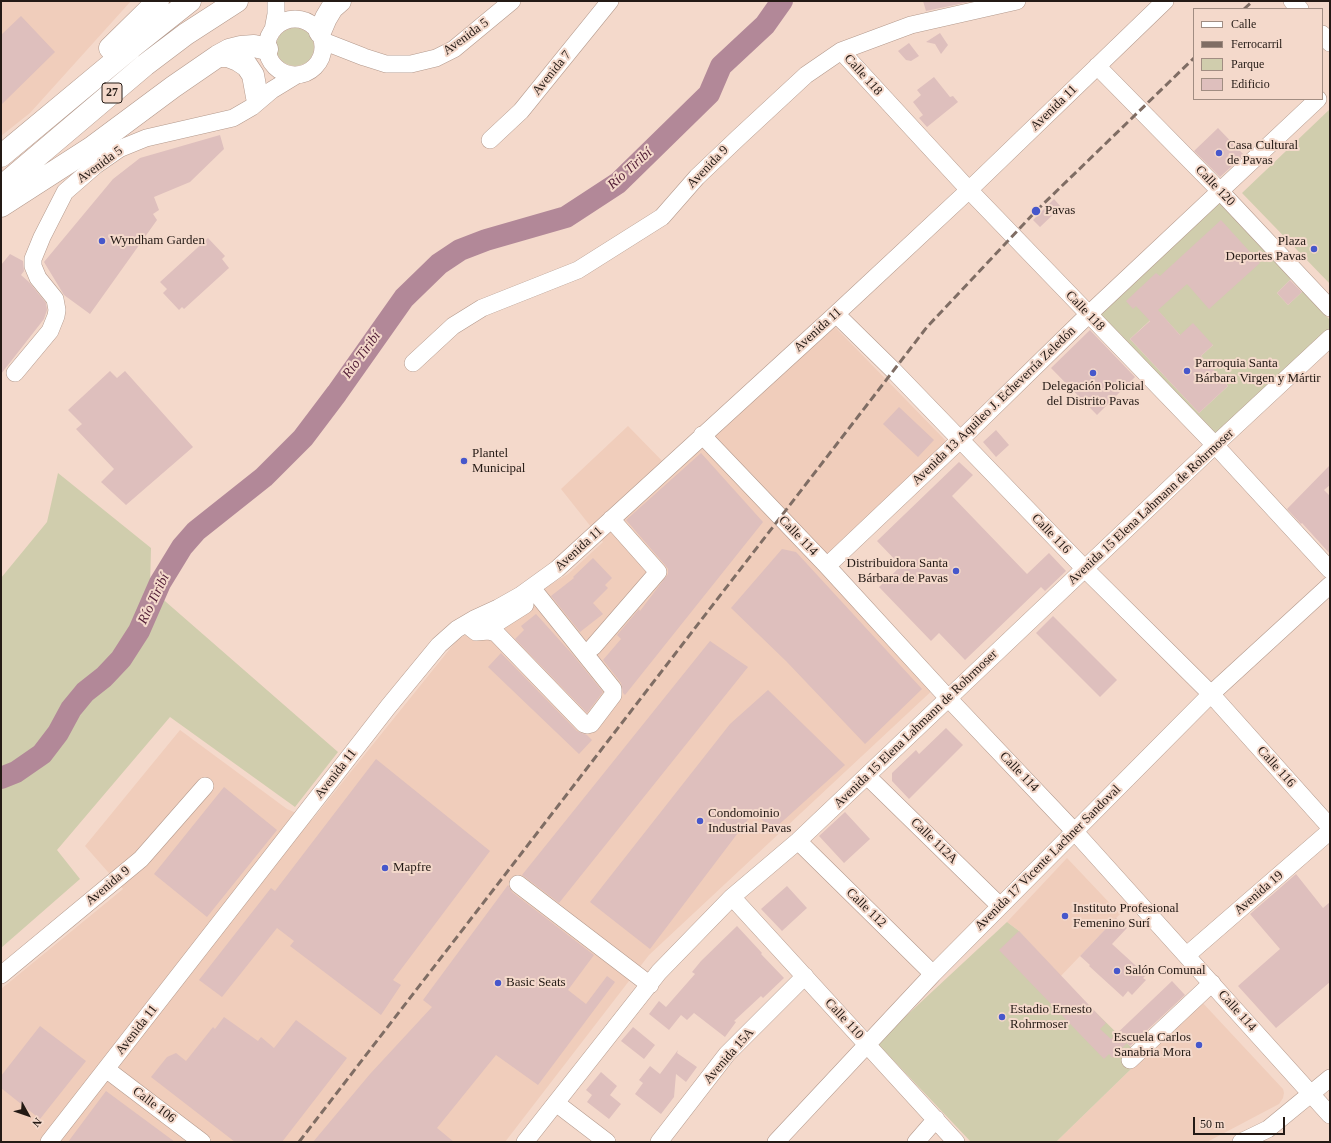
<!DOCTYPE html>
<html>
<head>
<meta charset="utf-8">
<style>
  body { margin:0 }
  #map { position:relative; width:1331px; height:1143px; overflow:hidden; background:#f4d9cb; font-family:"Times New Roman",serif }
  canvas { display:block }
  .frame { position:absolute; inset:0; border:2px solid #241a15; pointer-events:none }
  .legend { position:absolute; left:1193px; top:8px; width:130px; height:92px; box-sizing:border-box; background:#f4d9cb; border:1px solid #a18d82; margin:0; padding:5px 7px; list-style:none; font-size:12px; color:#241a15 }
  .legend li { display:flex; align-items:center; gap:8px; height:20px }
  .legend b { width:20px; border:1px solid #a18d82 }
  .north { position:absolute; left:8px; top:1095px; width:40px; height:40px; -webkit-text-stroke:3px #f4d9cb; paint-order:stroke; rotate:130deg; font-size:11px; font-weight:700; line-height:16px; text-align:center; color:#241a15 }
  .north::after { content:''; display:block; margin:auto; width:14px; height:18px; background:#241a15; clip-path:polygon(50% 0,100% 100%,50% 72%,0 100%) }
  .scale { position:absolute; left:1193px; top:1117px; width:92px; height:18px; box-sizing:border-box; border:2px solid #241a15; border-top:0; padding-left:5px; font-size:12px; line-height:14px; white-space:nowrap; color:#241a15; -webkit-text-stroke:3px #f4d9cb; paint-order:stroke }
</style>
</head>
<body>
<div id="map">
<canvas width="1331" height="1143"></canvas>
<div class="frame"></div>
<ul class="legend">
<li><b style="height:5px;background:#fff"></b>Calle</li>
<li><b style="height:5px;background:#7f6d64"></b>Ferrocarril</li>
<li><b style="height:11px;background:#d0cdad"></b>Parque</li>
<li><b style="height:11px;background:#debfbd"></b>Edificio</li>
</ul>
<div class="north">N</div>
<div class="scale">50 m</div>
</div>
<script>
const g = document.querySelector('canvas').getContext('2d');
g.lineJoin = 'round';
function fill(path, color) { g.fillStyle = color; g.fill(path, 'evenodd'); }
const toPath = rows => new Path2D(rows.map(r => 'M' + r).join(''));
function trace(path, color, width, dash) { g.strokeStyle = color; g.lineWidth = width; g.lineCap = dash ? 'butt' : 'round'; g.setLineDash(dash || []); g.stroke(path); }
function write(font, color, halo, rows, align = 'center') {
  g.font = font + ' "Times New Roman",serif'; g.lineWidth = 4; g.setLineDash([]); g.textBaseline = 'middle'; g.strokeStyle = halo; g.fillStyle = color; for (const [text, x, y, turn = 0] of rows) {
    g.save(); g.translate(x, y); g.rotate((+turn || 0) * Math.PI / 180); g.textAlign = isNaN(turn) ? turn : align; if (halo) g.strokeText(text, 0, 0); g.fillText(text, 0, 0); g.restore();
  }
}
fill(toPath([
  [1,1,131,1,30,113,1,136],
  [833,325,947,442,817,563,938,685,649,955,505,1142,1,1142,1,989,123,889,85,846,180,730,287,809,312,820,457,640,568,574,603,542,561,489,628,426,673,472],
  [1067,858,1120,914,1060,977,1019,931,1007,922],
  [1201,1001,1283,1089,1284,1093,1283,1098,1279,1104,1207,1142,1056,1142]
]), '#f0cdbb');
fill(toPath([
  '276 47a19 19 0 1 1 38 0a19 19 0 1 1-38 0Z',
  [1330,109,1330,284,1242,193],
  [1218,201,1291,279,1277,293,1288,305,1303,291,1330,320,1330,328,1217,435,1099,313],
  [1159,312,1180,335,1213,345,1201,356,1228,386,1199,413,1130,339],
  [58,473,151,548,150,588,338,752,295,807,170,717,57,850,80,879,1,948,1,578,47,522],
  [1007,922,1019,931,1060,977,1132,1048,1201,1001,1056,1142,971,1142,877,1043]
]), '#d0cdad');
trace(toPath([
  [1,778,16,772,42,754,58,733,71,709,85,692,104,677,121,659,139,631,160,583,182,547,196,531,264,477,303,438,337,393,404,298,439,264,460,250,486,240,566,217,618,183,709,94,721,66,765,25,782,1]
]), '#b28898', 22);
fill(toPath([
  [923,1,969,1,969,2,926,11],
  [21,16,55,52,1,105,1,35],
  [940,33,948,45,941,54,935,44,926,42],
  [909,43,919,56,911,61,906,60,898,51],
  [934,77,950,97,953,96,958,102,927,127,919,118,923,115,913,102,921,95,917,90],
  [1218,128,1244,155,1220,177,1194,151],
  [220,135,224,149,190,182,154,197,159,210,153,214,157,220,90,314,64,295,44,262,113,179,140,158],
  [1054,199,1061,207,1040,227,1033,220],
  [1221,220,1260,263,1209,309,1187,284,1158,310,1180,335,1193,323,1213,345,1201,356,1228,386,1199,413,1130,339,1150,321,1136,306,1133,309,1126,301,1156,273,1160,276],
  [208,238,225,256,222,259,229,268,184,309,182,307,179,310,163,293,167,289,160,282],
  [10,254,23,261,24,271,21,275,29,282,46,303,47,310,44,319,1,374,1,265],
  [1290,280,1302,292,1288,305,1277,293],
  [1090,330,1135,377,1097,415,1051,368],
  [110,371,117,378,125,371,193,447,126,505,101,482,114,469,76,429,82,424,68,410],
  [899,407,934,440,918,457,883,424],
  [996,430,1009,445,996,457,983,442],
  [701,453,763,522,625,695,623,693,621,683,603,660,621,639,617,635,639,609,640,611,668,574,668,569,665,565,626,520],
  [959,462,973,475,952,496,1027,574,1049,553,1066,571,1045,591,1041,587,965,660,939,633,931,641,879,587,901,566,877,541],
  [1330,465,1330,485,1324,490,1330,496,1330,554,1302,523,1301,524,1287,509],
  [782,549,796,552,922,689,865,744,786,661,731,608],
  [593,558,612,578,605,585,608,588,593,603,603,614,580,632,551,596,574,578,573,577],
  [536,614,573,655,603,692,587,713,515,639,524,630,521,626],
  [1053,616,1117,680,1100,697,1036,633],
  [710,641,748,667,559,903,522,875],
  [501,653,577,731,587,735,592,740,579,754,488,667],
  [768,690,845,765,774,829,753,813,650,949,590,902,730,724],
  [946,728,963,745,909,799,892,781,892,773,916,750,919,754],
  [376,759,490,851,393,980,401,985,381,1015,290,946,294,941,277,928,222,997,199,980,271,888,275,891],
  [224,787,277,830,207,917,154,874],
  [845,812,870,839,844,863,819,836],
  [1296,874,1323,908,1330,902,1330,982,1276,1028,1238,986,1280,949,1250,914],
  [508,885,512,892,594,955,568,990,586,1004,607,976,615,982,538,1085,496,1055,437,1128,454,1142,313,1142,370,1074,432,1007,423,1000],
  [787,886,807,908,782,931,761,909],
  [1116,918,1127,928,1112,944,1146,975,1143,978,1146,980,1132,995,1128,991,1123,997,1089,966,1090,965,1080,956],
  [737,926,762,953,761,954,784,978,763,998,761,996,734,1021,736,1022,725,1037,694,1013,687,1020,681,1015,669,1030,649,1014,659,1001,666,1007,695,974,692,972,701,961],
  [1019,931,1106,1023,1100,1029,1111,1039,1172,981,1185,995,1130,1046,1127,1043,1112,1058,1109,1054,1104,1059,999,950],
  [224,1017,258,1041,261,1037,274,1048,296,1020,347,1058,282,1142,235,1142,151,1077,167,1057,176,1053,186,1061,213,1027,215,1029],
  [40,1026,86,1061,40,1119,1,1088,1,1076],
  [633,1027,655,1045,644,1059,621,1041],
  [678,1050,677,1053,697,1067,686,1082,676,1074,674,1097,661,1114,635,1094,643,1083,639,1080,650,1066,660,1074],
  [601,1072,617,1086,610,1095,621,1104,609,1119,587,1102,592,1095,586,1090],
  [106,1091,175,1142,68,1142]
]), '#debfbd');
const minor = toPath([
  [1292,1,1300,9],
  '267 47a28 28 0 1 1 56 0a28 28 0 1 1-56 0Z',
  [273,30,276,14,276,1],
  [1322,34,1330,43],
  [323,41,364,57,386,64,411,64,436,58,454,49,512,1],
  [841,51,969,190,1215,445,1330,570],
  [1097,66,1220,191,1330,308],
  [490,140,521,111,610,1],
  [836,314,893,370,1085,569,1211,694,1330,827],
  [413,363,453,326,482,308,578,270,662,217,697,177,738,138,806,75,841,51,911,25,1017,1],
  [15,373,50,331,56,316,57,310,55,299,38,278,33,266,33,259,42,237,65,192,96,165,119,149,146,138,233,118,252,107,272,90,295,76],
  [702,435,827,566,948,698,1075,832,1330,1115],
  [827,566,960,440,1089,314,1318,99],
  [466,624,476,632,489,631,496,633,584,724,587,725,591,724,613,695,613,689,532,588],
  [484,631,525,605],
  [593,647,658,572,611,519],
  [867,776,1000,906],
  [798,841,933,974],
  [518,884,650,985],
  [732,897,956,1142],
  [1187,955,1330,831],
  [1,975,141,859,205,786],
  [1130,1060,1212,983],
  [106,1069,202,1142],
  [556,1103,607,1142],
  [49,1142,388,707,439,645,457,629,474,619,498,608,521,595,557,569,836,314,969,190,1165,1],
  [525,1142,659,972,732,897,798,841,1215,445,1330,338],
  [659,1142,727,1054,805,976],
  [776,1142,933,974,1211,694,1330,585],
  [916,1142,936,1119],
  [1241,1142,1268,1129,1330,1078]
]);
const highway = toPath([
  [320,32,326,18,332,8,340,1],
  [110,48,158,1],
  [218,56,228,56,238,60,247,66,253,75,257,97],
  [1,156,132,47,190,1],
  [1,187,145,65,186,34,237,1],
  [1,206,91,148,173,87,218,56,229,50,241,47,254,46,267,49]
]);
trace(minor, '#b3998c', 18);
trace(highway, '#b3998c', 23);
trace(minor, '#fff', 17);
trace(highway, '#fff', 22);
trace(toPath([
  [1244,9,1253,1],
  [299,1142,927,327,1036,211,1194,58]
]), '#7f6d64', 3, [8, 4]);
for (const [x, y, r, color] of [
  [1219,153,4,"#4657cb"],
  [1036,211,5,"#4657cb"],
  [102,241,4,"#4657cb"],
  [1314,249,4,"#4657cb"],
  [1187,371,4,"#4657cb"],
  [1093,373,4,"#4657cb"],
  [464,461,4,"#4657cb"],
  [956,571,4,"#4657cb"],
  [700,821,4,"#4657cb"],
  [385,868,4,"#4657cb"],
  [1065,916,4,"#4657cb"],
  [1117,971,4,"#4657cb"],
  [498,983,4,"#4657cb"],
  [1002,1017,4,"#4657cb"],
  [1199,1045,4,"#4657cb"]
]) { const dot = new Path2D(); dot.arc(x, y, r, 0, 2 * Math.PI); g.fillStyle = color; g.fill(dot); trace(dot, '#f4d9cb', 1.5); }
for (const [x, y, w] of [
  [112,93,20]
]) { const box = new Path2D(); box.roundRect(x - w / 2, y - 10, w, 20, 3); g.fillStyle = '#f4d9cb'; g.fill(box); trace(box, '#241a15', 1); }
write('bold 12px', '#241a15', null, [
  ["27",112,93]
]);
write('13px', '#241a15', '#f4d9cb', [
  ["Avenida 5",466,37,-36],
  ["Avenida 7",552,73,-51],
  ["Calle 118",863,75,48],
  ["Avenida 11",1054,108,-44],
  ["Avenida 5",100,165,-36],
  ["Avenida 9",708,167,-46],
  ["Calle 120",1215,186,46],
  ["Calle 118",1085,311,46],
  ["Avenida 11",818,330,-42],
  ["Avenida 13 Aquileo J. Echeverría Zeledón",994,406,-44],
  ["Avenida 15 Elena Lahmann de Rohrmoser",1151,507,-43],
  ["Calle 116",1051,534,46],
  ["Calle 114",798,536,46],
  ["Avenida 11",579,549,-42],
  ["Avenida 15 Elena Lahmann de Rohrmoser",916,729,-44],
  ["Calle 116",1276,767,48],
  ["Calle 114",1019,772,46],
  ["Avenida 11",336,774,-52],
  ["Calle 112A",934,841,44],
  ["Avenida 17 Vicente Lachner Sandoval",1048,858,-45],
  ["Avenida 9",108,886,-40],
  ["Avenida 19",1259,893,-41],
  ["Calle 112",866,908,44],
  ["Calle 114",1237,1011,48],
  ["Calle 110",844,1019,47],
  ["Avenida 11",137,1030,-52],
  ["Avenida 15A",729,1056,-49],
  ["Calle 106",154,1105,37]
]);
write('13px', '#241a15', '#f4d9cb', [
  ["Casa Cultural",1227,146],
  ["de Pavas",1227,161],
  ["Pavas",1045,211],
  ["Wyndham Garden",110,241],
  ["Plaza",1306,242,"right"],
  ["Deportes Pavas",1306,257,"right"],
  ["Parroquia Santa",1195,364],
  ["Bárbara Virgen y Mártir",1195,379],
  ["Delegación Policial",1093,387,"center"],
  ["del Distrito Pavas",1093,402,"center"],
  ["Plantel",472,454],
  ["Municipal",472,469],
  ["Distribuidora Santa",948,564,"right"],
  ["Bárbara de Pavas",948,579,"right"],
  ["Condomoinio",708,814],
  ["Industrial Pavas",708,829],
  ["Mapfre",393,868],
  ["Instituto Profesional",1073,909],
  ["Femenino Surí",1073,924],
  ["Salón Comunal",1125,971],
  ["Basic Seats",506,983],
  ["Estadio Ernesto",1010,1010],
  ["Rohrmoser",1010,1025],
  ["Escuela Carlos",1191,1038,"right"],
  ["Sanabria Mora",1191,1053,"right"]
], 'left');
write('italic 14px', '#511c35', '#f4d9cb', [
  ["Río Tiribí",630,169,-42],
  ["Río Tiribí",362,355,-54],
  ["Río Tiribí",154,599,-64]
]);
</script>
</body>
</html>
